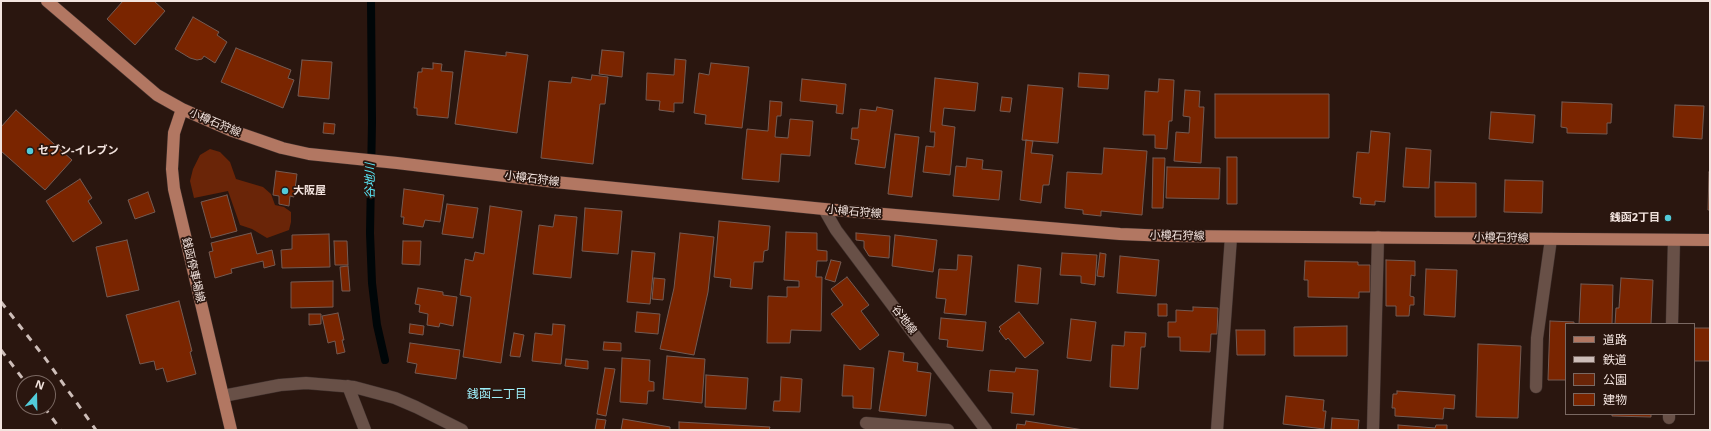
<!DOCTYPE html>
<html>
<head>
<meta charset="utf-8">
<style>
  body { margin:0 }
  #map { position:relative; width:1711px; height:431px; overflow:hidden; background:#2a160f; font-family:"Noto Sans","Noto Sans JP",sans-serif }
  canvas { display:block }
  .frame { position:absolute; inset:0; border:2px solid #f3e4df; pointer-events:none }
  .legend { position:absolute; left:1565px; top:323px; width:130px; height:92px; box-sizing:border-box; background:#2a160f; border:1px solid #7a6862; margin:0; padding:5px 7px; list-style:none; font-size:12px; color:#f3e4df }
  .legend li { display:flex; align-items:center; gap:8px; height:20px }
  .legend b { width:20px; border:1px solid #7a6862 }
  .north { position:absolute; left:16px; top:375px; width:40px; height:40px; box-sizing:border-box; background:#2a160f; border:1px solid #7a6862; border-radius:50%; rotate:20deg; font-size:11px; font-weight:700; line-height:16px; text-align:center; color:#f3e4df }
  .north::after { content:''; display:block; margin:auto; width:14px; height:18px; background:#52cbd9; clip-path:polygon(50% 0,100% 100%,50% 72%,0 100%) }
</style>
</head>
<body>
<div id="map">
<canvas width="1711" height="431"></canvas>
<div class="frame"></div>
<ul class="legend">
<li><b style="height:5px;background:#b27762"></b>道路</li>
<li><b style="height:5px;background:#cdbdb8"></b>鉄道</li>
<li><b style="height:11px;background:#6a2508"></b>公園</li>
<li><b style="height:11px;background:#7a2500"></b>建物</li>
</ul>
<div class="north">N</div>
</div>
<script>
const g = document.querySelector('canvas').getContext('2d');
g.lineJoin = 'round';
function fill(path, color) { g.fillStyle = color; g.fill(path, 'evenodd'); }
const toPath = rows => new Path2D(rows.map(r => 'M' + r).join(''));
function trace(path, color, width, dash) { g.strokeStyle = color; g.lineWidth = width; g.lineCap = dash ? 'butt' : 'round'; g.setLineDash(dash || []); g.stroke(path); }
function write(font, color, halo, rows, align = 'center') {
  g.font = font + ' "Noto Sans","Noto Sans JP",sans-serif'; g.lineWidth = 3.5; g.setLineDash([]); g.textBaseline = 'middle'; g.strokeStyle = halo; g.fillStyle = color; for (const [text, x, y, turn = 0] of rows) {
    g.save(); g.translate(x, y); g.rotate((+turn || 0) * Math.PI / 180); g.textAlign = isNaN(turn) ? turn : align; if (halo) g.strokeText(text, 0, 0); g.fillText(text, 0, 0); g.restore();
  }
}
fill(toPath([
  [210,149,220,152,230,162,236,179,263,187,271,194,275,205,284,207,291,212,291,222,289,230,267,238,252,229,240,225,228,191,194,198,190,181,193,169,200,155]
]), '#6a2508');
trace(toPath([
  [371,1,372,122,370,233,372,283,377,325,385,360]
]), '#000608', 8);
const building = toPath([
  [123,1,154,1,165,11,135,45,107,19,123,1],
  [193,17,219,32,217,35,227,42,215,63,204,56,202,59,197,60,190,58,175,49,193,17],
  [236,48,291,70,288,78,294,80,283,108,221,82,236,48],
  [602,50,624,52,622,77,599,74,602,50],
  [465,51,506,56,506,52,528,55,517,133,455,124,465,51],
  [675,59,686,60,683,103,674,103,674,112,659,110,660,101,646,100,647,73,674,75,675,59],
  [302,60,332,62,329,99,298,96,302,60],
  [433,63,442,64,441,71,453,72,448,118,417,115,417,108,414,108,418,72,422,72,422,68,433,69,433,63],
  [711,63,749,67,742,128,705,124,706,115,694,113,699,73,709,75,711,63],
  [1079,73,1109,75,1108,89,1078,87,1079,73],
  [592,75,608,77,605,104,600,104,593,164,541,158,549,81,571,83,572,77,591,80,592,75],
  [935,78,978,83,975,111,944,108,942,125,955,127,950,175,923,172,926,146,934,147,935,132,930,132,935,78],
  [802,79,846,84,843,114,836,113,837,105,800,101,802,79],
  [1159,79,1174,80,1172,121,1169,121,1167,149,1155,148,1155,135,1143,135,1145,91,1158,92,1159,79],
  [1028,85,1063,88,1058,143,1022,140,1028,85],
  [1185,90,1200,91,1199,107,1204,107,1201,163,1174,161,1176,132,1189,133,1190,117,1183,116,1185,90],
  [1215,94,1329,94,1329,138,1215,138,1215,94],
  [1002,97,1012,98,1010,112,1000,111,1002,97],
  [770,101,782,102,781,116,777,116,775,137,788,138,790,119,813,121,810,156,781,154,779,182,742,179,747,129,768,131,770,101],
  [1562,102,1612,104,1611,123,1607,123,1607,134,1567,133,1567,128,1561,127,1562,102],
  [1675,105,1704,106,1702,139,1673,137,1675,105],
  [877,107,893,110,885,168,855,164,859,140,851,139,852,128,858,128,860,109,876,111,877,107],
  [16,110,72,160,45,190,1,151,1,127,16,110],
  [1491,112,1535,115,1533,143,1489,139,1491,112],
  [324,123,335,124,334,134,323,133,324,123],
  [1371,131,1390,133,1385,202,1375,201,1375,205,1360,204,1361,198,1353,197,1357,152,1369,153,1371,131],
  [895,134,919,137,912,197,888,194,895,134],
  [1026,140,1033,141,1031,153,1053,155,1049,185,1043,185,1041,203,1020,200,1026,140],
  [1104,148,1147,151,1142,215,1101,211,1101,216,1083,214,1083,210,1065,208,1067,172,1102,174,1104,148],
  [1406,148,1431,150,1429,188,1403,187,1406,148],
  [1227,157,1237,157,1237,204,1227,204,1227,157],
  [967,158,983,160,982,169,1002,171,999,200,953,196,956,166,966,167,967,158],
  [1153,158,1165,158,1163,208,1152,208,1153,158],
  [1167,167,1220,168,1219,199,1166,198,1167,167],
  [276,171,297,174,294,197,290,196,289,206,279,204,279,196,273,195,276,171],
  [1709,172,1710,172,1710,210,1708,210,1709,172],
  [80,179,92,198,88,201,102,223,73,242,46,201,80,179],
  [1505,180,1543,181,1542,213,1504,212,1505,180],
  [1435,182,1476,183,1476,217,1435,217,1435,182],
  [404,189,444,195,440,222,425,220,423,227,403,224,404,217,401,217,404,189],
  [148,192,155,212,135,219,128,200,148,192],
  [227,195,237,231,211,238,201,202,227,195],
  [447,204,478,208,473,238,442,234,447,204],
  [490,206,522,211,501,363,463,357,471,297,460,295,465,259,473,261,475,252,484,254,490,206],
  [585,208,622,211,618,254,582,251,585,208],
  [555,215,577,217,571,278,533,274,539,225,553,227,555,215],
  [719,221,770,226,768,250,764,251,763,262,754,262,752,289,730,287,731,279,714,277,719,221],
  [786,232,817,233,817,250,827,251,827,261,817,261,816,277,822,277,821,331,791,330,790,343,767,343,768,296,787,297,787,287,799,287,799,281,784,280,786,232],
  [251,233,257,254,272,250,275,265,264,268,263,261,231,269,232,273,215,278,209,252,213,251,211,243,251,233],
  [680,233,714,237,708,292,694,355,660,349,674,288,680,233],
  [856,233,890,236,889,258,869,256,864,248,864,241,856,240,856,233],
  [329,234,330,267,282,268,281,250,292,249,292,235,329,234],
  [895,235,937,240,933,272,892,266,895,235],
  [127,240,139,290,107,297,96,247,127,240],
  [334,241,347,241,348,265,335,265,334,241],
  [403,241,421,241,420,265,402,264,403,241],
  [632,251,655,253,650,304,627,302,632,251],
  [1062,253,1097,255,1095,285,1081,283,1081,276,1060,275,1062,253],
  [1100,253,1106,254,1104,277,1097,276,1100,253],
  [958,255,972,256,966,315,944,313,946,299,936,298,939,269,957,270,958,255],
  [1120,256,1159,260,1156,296,1117,293,1120,256],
  [831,260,841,262,835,282,825,279,831,260],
  [1386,260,1415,261,1415,276,1411,275,1410,296,1414,297,1414,305,1410,305,1409,316,1396,316,1396,306,1386,306,1386,260],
  [1305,261,1358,262,1358,265,1370,265,1370,292,1359,292,1359,298,1308,297,1308,280,1304,280,1305,261],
  [1018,265,1041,268,1038,304,1015,302,1018,265],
  [348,266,350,291,342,291,340,267,348,266],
  [1426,269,1457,270,1455,317,1424,315,1426,269],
  [847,277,869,305,861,311,879,335,860,350,831,314,843,305,831,289,847,277],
  [654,278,665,279,663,300,652,299,654,278],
  [1621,278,1653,280,1651,324,1615,324,1616,308,1619,308,1621,278],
  [333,281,333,307,291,308,291,282,333,281],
  [1581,284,1613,285,1612,324,1579,324,1581,284],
  [418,288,443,292,443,295,457,297,453,326,440,323,439,327,427,325,428,314,419,312,420,305,415,304,418,288],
  [179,301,192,351,190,352,196,374,167,382,163,368,156,370,154,361,140,364,126,315,179,301],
  [1158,304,1167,304,1167,316,1158,316,1158,304],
  [1193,307,1218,308,1217,334,1211,334,1210,352,1180,351,1180,337,1168,337,1168,322,1176,322,1176,310,1193,311,1193,307],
  [637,312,660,314,658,334,635,332,637,312],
  [1019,312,1044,343,1025,358,1008,338,1006,340,999,331,1001,329,999,327,1019,312],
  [338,313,344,340,342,340,345,352,337,354,335,341,328,343,322,316,338,313],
  [309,314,321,314,321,324,309,325,309,314],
  [941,318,986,322,983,351,947,347,948,340,939,339,941,318],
  [1071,319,1096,322,1091,361,1067,358,1071,319],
  [1550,321,1574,322,1574,324,1566,324,1566,380,1548,380,1550,321],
  [410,324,424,326,423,335,409,333,410,324],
  [553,324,565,325,561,364,532,361,535,333,552,335,553,324],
  [1347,326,1347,356,1294,356,1294,327,1347,326],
  [1694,328,1710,328,1710,361,1694,361,1694,328],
  [1236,330,1265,330,1265,355,1237,355,1236,330],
  [1125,332,1146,333,1145,347,1141,347,1138,389,1110,387,1112,345,1124,346,1125,332],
  [514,333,524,335,520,357,510,356,514,333],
  [604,342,621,343,621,351,603,350,604,342],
  [410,343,460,350,456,379,415,373,417,364,407,362,410,343],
  [1478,344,1521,346,1518,418,1476,417,1478,344],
  [889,351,904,353,903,361,918,363,917,371,931,373,926,416,879,411,889,351],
  [667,356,705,359,702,403,663,399,667,356],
  [622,358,650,360,649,381,654,382,654,391,648,391,647,404,620,402,622,358],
  [566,359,588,361,588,369,565,366,566,359],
  [844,365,874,368,871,409,853,408,853,396,842,396,844,365],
  [605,368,615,369,606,416,597,414,605,368],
  [1016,368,1038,370,1034,415,1011,413,1013,393,988,391,990,370,1015,372,1016,368],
  [706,375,748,378,746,409,705,407,706,375],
  [781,377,802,379,800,412,773,411,774,401,780,401,781,377],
  [1397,391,1455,395,1454,409,1444,408,1443,419,1395,416,1395,408,1392,408,1393,394,1397,394,1397,391],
  [1286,396,1324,400,1323,411,1326,411,1324,429,1283,424,1286,396],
  [1612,414,1651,414,1651,417,1612,416,1612,414],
  [1332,418,1359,420,1358,430,1331,430,1332,418],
  [597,419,606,420,604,430,595,430,597,419],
  [623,419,670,427,670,430,621,430,623,419],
  [1026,421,1084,430,1016,430,1017,424,1025,425,1026,421],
  [679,422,770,427,769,430,679,430,679,422],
  [1398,425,1435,428,1436,425,1447,425,1447,430,1398,430,1398,425]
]);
fill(building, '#7a2500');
trace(building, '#745b53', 1);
const minor = toPath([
  [824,209,836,230,986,430],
  [1672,324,1674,240],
  [348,386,365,430],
  [1536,387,1537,338,1551,239],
  [223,396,280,385,306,383,354,387,395,398,416,407,462,430],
  [1669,418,1669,414],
  [866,423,948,430],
  [1217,430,1231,237],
  [1373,430,1378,237]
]);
const major = toPath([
  [47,1,157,95,182,109,230,130,282,148,309,154,397,163,555,182,824,209,1120,234,1169,236,1710,240],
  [182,109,174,133,172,169,174,189,231,430]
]);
trace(minor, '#3f302d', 13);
trace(major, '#3f302d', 13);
trace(minor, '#685047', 12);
trace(major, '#b27762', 12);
trace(toPath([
  [1,302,45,358,96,430],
  [1,350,26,383],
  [44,407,61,430]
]), '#cdbdb8', 3, [7, 7]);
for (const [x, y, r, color] of [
  [30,151,4,"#52cbd9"],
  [285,191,4,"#52cbd9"],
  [1668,218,4,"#52cbd9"]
]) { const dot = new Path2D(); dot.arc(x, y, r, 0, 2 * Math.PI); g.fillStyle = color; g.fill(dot); trace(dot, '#2a160f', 1.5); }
write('11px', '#f3e4df', '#2a160f', [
  ["小樽石狩線",215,123,23],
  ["小樽石狩線",532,179,7],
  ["小樽石狩線",854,212,5],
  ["小樽石狩線",1177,236,1],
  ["小樽石狩線",1501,238,1],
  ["銭函停車場線",193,270,77],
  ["谷地線",904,320,53]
]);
write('bold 11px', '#f3e4df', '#2a160f', [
  ["セブン-イレブン",38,151],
  ["大阪屋",293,191],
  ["銭函2丁目",1660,218,"right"]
], 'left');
write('italic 12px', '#58e9fa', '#2a160f', [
  ["谷地川",371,181,-90]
]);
write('12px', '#9eeff9', '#2a160f', [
  ["銭函二丁目",497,395]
]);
</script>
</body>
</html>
